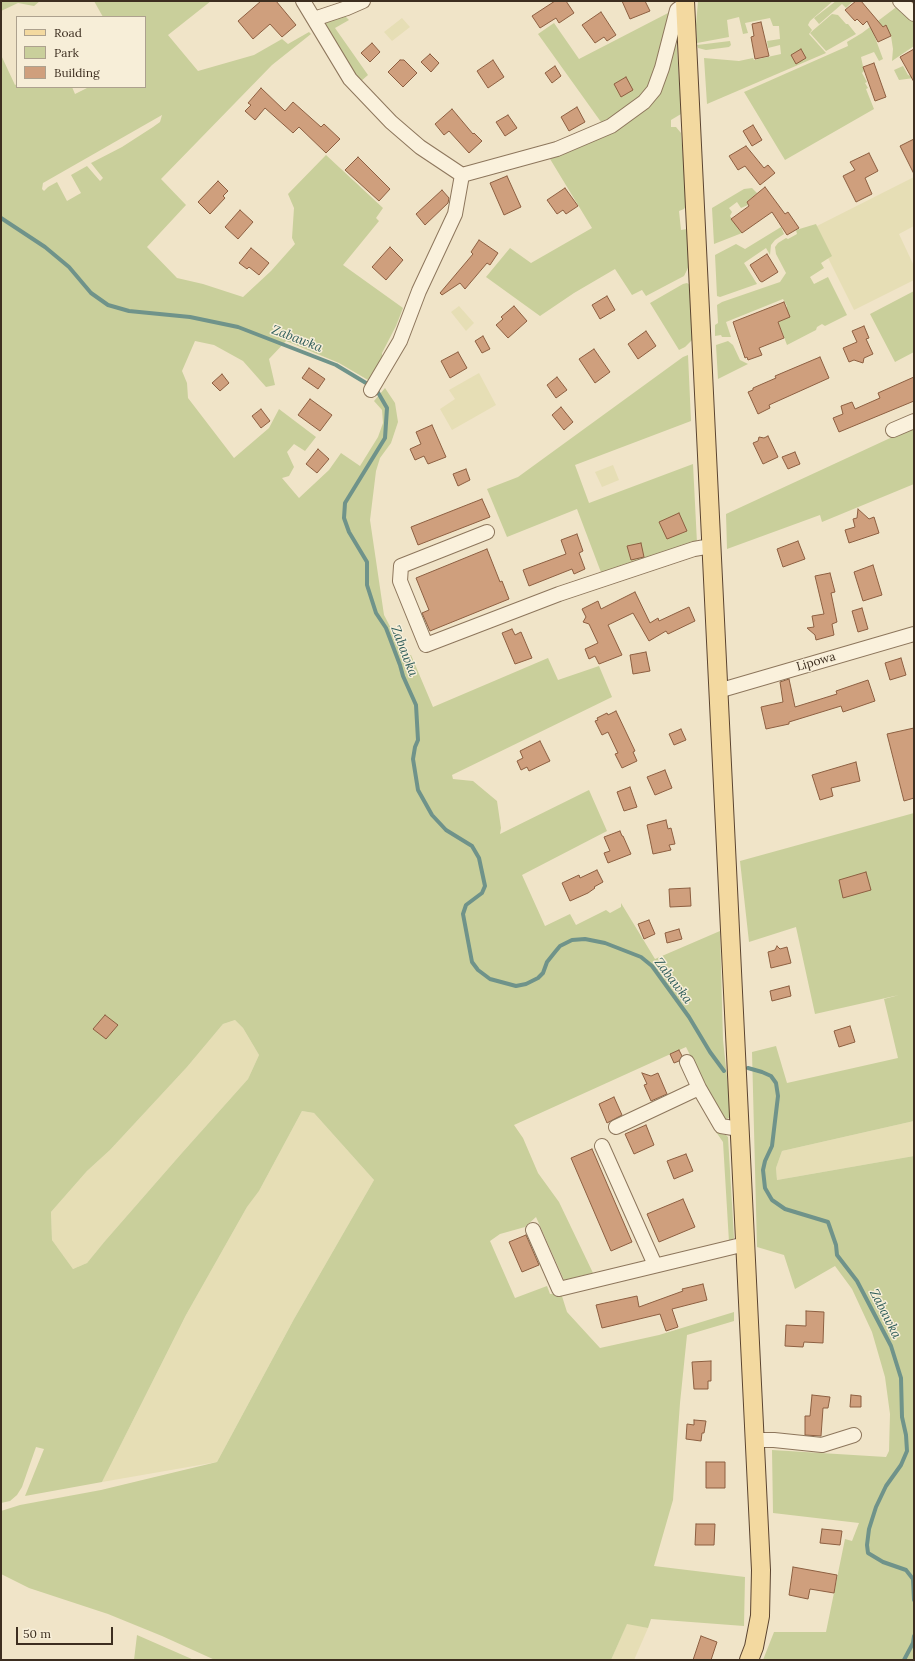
<!DOCTYPE html>
<html>
<head>
<meta charset="utf-8">
<style>
  body { margin:0 }
  #map { position:relative; width:915px; height:1661px; overflow:hidden; background:#f0e4c8; font-family:Lora,serif }
  canvas { display:block }
  .frame { position:absolute; inset:0; border:2px solid #3d2e20; pointer-events:none }
  .legend { position:absolute; left:16px; top:16px; width:130px; height:72px; box-sizing:border-box; background:#f7eed8; border:1px solid #ada18e; margin:0; padding:5px 7px; list-style:none; font-size:12px; color:#3d2e20 }
  .legend li { display:flex; align-items:center; gap:8px; height:20px }
  .legend b { width:20px; border:1px solid #ada18e }
  .scale { position:absolute; left:16px; top:1627px; width:97px; height:18px; box-sizing:border-box; border:2px solid #3d2e20; border-top:0; padding-left:5px; font-size:12px; line-height:14px; white-space:nowrap; color:#3d2e20; -webkit-text-stroke:3px #f7eed8; paint-order:stroke }
</style>
</head>
<body>
<div id="map">
<canvas width="915" height="1661"></canvas>
<div class="frame"></div>
<ul class="legend">
<li><b style="height:5px;background:#f3d9a0"></b>Road</li>
<li><b style="height:11px;background:#c9cf9b"></b>Park</li>
<li><b style="height:11px;background:#cf9f7d"></b>Building</li>
</ul>
<div class="scale">50 m</div>
</div>
<script>
const g = document.querySelector('canvas').getContext('2d');
g.lineJoin = 'round';
function fill(path, color) { g.fillStyle = color; g.fill(path, 'evenodd'); }
const toPath = rows => new Path2D(rows.map(r => 'M' + r).join(''));
function trace(path, color, width, dash) { g.strokeStyle = color; g.lineWidth = width; g.lineCap = dash ? 'butt' : 'round'; g.setLineDash(dash || []); g.stroke(path); }
function write(font, color, halo, rows, align = 'center') {
  g.font = font + ' Lora,serif'; g.lineWidth = 3; g.setLineDash([]); g.textBaseline = 'middle'; g.strokeStyle = halo; g.fillStyle = color; for (const [text, x, y, turn = 0] of rows) {
    g.save(); g.translate(x, y); g.rotate((+turn || 0) * Math.PI / 180); g.textAlign = isNaN(turn) ? turn : align; if (halo) g.strokeText(text, 0, 0); g.fillText(text, 0, 0); g.restore();
  }
}
fill(toPath([
  [402,18,410,27,392,41,384,32],
  [914,177,914,226,899,234,914,266,914,280,854,310,813,228],
  [459,306,474,323,466,331,451,312],
  [479,373,496,405,452,430,440,409,455,399,449,390],
  [613,465,619,480,602,487,595,472],
  [235,1020,243,1028,259,1055,248,1079,181,1154,105,1241,87,1263,73,1269,52,1240,51,1212,87,1171,110,1150,187,1067,223,1024],
  [302,1111,314,1113,374,1180,294,1319,217,1462,102,1482,186,1315,247,1207,259,1191],
  [914,1121,914,1156,777,1180,776,1168,782,1151],
  [627,1623,648,1628,634,1660,611,1660]
]), '#e6deb5');
fill(toPath([
  [1,1,40,1,34,6,18,3,1,11],
  [94,1,211,1,168,35,198,71,254,55,282,39,288,44,309,32,311,34,272,65,161,179,186,205,147,247,177,278,203,284,243,297,271,271,295,244,292,238,294,208,288,194,326,155,383,208,376,218,379,221,343,265,403,308,396,326,382,353,382,364,373,380,368,380,339,363,286,341,269,359,275,385,266,387,243,361,214,345,195,341,182,371,187,383,188,398,234,458,269,428,279,409,316,437,305,451,294,444,287,452,294,467,289,476,282,478,299,498,329,470,341,453,360,466,378,437,383,423,382,410,374,401,385,388,395,403,398,422,391,443,380,458,376,471,370,520,384,615,406,657,411,655,433,707,548,658,558,680,599,666,612,697,452,775,453,779,473,781,497,801,501,828,500,834,589,790,607,831,522,875,545,926,570,914,576,925,606,910,610,913,621,907,621,903,655,959,720,931,723,1040,731,1114,729,1118,724,1120,721,1117,686,1047,514,1125,523,1138,538,1173,559,1202,593,1273,564,1280,536,1217,525,1227,500,1234,490,1241,515,1298,547,1286,550,1294,561,1293,567,1312,600,1348,659,1335,734,1312,734,1321,687,1335,680,1403,673,1500,654,1566,745,1577,744,1626,651,1619,648,1628,627,1624,611,1660,215,1660,162,1636,108,1614,29,1588,1,1574,1,1511,20,1505,101,1490,217,1462,294,1319,374,1180,314,1113,302,1111,259,1191,247,1207,186,1315,102,1482,25,1496,44,1449,36,1447,22,1487,17,1495,10,1501,1,1503,1,55,15,85,17,84,17,87,72,87,75,94,89,87,145,87,145,17,103,17],
  [162,115,160,122,153,127,122,147,91,163,103,178,100,181,87,166,71,175,81,193,67,201,57,182,48,187,44,191,42,189,43,183],
  [235,1020,243,1028,259,1055,248,1079,181,1154,105,1241,87,1263,73,1269,52,1240,51,1212,87,1171,110,1150,187,1067,223,1024],
  [698,1,833,1,810,21,808,25,812,30,809,34,826,53,707,104,704,58,739,61,753,58,754,60,781,54,780,45,768,48,767,41,780,39,779,26,773,26,770,18,745,23,748,33,743,34,739,17,727,20,729,37,697,43,696,25],
  [836,1,853,1,846,8,842,4,819,24,814,18],
  [899,5,914,19,914,46,892,61,893,49,891,36,886,26,873,32,883,59,879,61,874,52,861,57,864,71,862,73,867,82,865,83,868,88,866,89,874,109,785,160,744,92,848,46,847,42,862,33],
  [670,12,651,87,644,97,605,124,601,122,538,34,554,23,579,59],
  [832,14,838,15,846,24,848,24,856,34,826,51,810,33],
  [345,16,349,20,335,28,368,75,360,82,326,28,326,23],
  [676,36,681,108,681,114,671,120,671,127,676,127,681,133,687,204,684,209,679,211,681,230,687,229,688,231,689,265,687,270,684,276,646,296,642,290,632,295,615,269,574,293,540,316,486,277,510,248,531,263,592,228,547,154,634,115],
  [730,41,731,45,729,47,706,50,698,48,697,45],
  [903,66,908,75,911,76,914,74,914,78,899,80,894,70],
  [752,188,759,195,756,194,747,202,748,205,741,208,737,202,729,208,732,212,730,216,742,233,714,244,712,208,744,189],
  [816,224,832,256,821,263,824,268,810,277,814,284,828,277,847,315,825,326,822,324,817,327,816,330,787,345,774,311,786,310,787,306,783,299,726,322,731,337,722,337,721,335,715,336,715,325,718,323,717,305,722,302,780,282,786,273,776,254,775,247,778,243,786,238,788,239,797,234,796,230],
  [781,227,784,234,775,240,771,245,770,255,766,248,744,263,757,284,720,297,717,296,715,255,736,244,745,249],
  [687,283,690,285,694,338,685,347,679,350,650,303,683,284],
  [914,291,914,352,895,362,870,314],
  [728,341,733,345,740,360,748,364,718,379,716,345],
  [688,355,691,421,575,465,589,503,693,464,697,543,602,575,577,509,507,537,487,489,518,477,683,357],
  [914,427,914,484,822,522,820,515,727,549,726,514],
  [914,813,914,1121,782,1151,776,1168,777,1180,914,1156,914,1660,763,1660,774,1632,826,1632,845,1539,852,1541,859,1523,773,1513,772,1450,886,1457,889,1451,890,1414,885,1377,872,1332,852,1289,835,1266,795,1289,784,1255,757,1247,752,1052,776,1046,787,1083,898,1058,884,999,899,995,815,1014,796,927,749,942,740,861],
  [716,1128,721,1134,726,1135,728,1137,734,1238,729,1242,723,1142,714,1129],
  [137,1635,194,1660,134,1660]
]), '#c9cf9b');
trace(toPath([
  [1,218,45,247,69,267,91,293,108,305,129,311,190,317,238,327,336,365,376,389,387,408,385,438,345,503,344,518,349,532,367,562,367,585,376,613,386,628,400,665,403,676,416,705,418,740,415,747,413,759,418,790,432,815,446,830,472,846,479,858,485,886,482,893,466,905,463,914,472,962,478,970,490,979,516,986,526,984,538,978,543,973,547,962,555,952,560,946,572,940,585,939,605,943,641,957,652,966,689,1017,710,1052,724,1071],
  [748,1068,762,1072,771,1076,776,1083,778,1096,772,1146,765,1161,763,1170,765,1188,772,1200,785,1209,828,1222,836,1245,837,1255,857,1281,891,1346,901,1378,902,1417,906,1435,907,1451,901,1465,886,1486,876,1507,869,1529,867,1545,868,1553,883,1562,906,1570,913,1579,914,1600],
  [904,1660,913,1643,914,1636]
]), '#6f938a', 4);
const building = toPath([
  [261,1,276,1,296,25,282,37,270,24,253,39,238,21,261,1],
  [555,1,566,1,574,13,559,23,556,18,540,28,532,16,555,1],
  [622,1,645,1,650,11,630,19,622,1],
  [856,1,861,1,883,27,886,25,891,36,878,42,867,21,863,25,857,19,855,21,845,10,856,1],
  [601,12,616,35,607,41,604,37,595,43,582,25,601,12],
  [761,22,769,56,755,59,751,37,754,36,752,24,761,22],
  [372,43,380,52,370,62,361,53,372,43],
  [801,49,806,58,796,64,791,55,801,49],
  [914,49,914,82,900,57,914,49],
  [430,54,439,63,431,72,421,62,430,54],
  [400,60,404,60,417,73,403,87,388,72,400,60],
  [493,60,504,77,488,88,477,71,493,60],
  [874,63,886,97,875,101,863,67,874,63],
  [555,66,561,76,552,83,545,73,555,66],
  [626,77,633,90,621,97,614,84,626,77],
  [261,88,285,111,293,102,321,127,324,124,340,139,326,153,299,127,293,133,265,108,255,120,245,111,251,105,248,103,261,88],
  [577,107,585,122,569,131,561,117,577,107],
  [452,109,473,134,474,133,482,141,469,153,449,131,444,135,435,124,452,109],
  [508,115,517,128,505,136,496,122,508,115],
  [753,125,762,140,752,146,743,131,753,125],
  [914,139,914,174,900,146,914,139],
  [746,146,764,168,768,165,775,173,760,185,745,166,738,170,729,156,746,146],
  [869,153,878,171,865,178,872,194,856,202,843,176,855,170,850,162,869,153],
  [358,157,390,189,379,201,345,170,358,157],
  [507,176,521,207,504,215,490,183,507,176],
  [218,181,228,191,223,196,225,198,210,214,198,202,218,181],
  [765,187,785,214,788,212,799,228,787,235,772,212,742,233,731,219,749,206,747,202,765,187],
  [565,188,578,206,566,214,563,210,557,214,547,200,565,188],
  [442,190,449,198,448,203,425,225,416,214,442,190],
  [240,210,253,222,238,239,225,227,240,210],
  [479,240,498,253,490,265,487,263,465,289,460,283,442,295,440,293,473,254,471,252,479,240],
  [390,247,403,260,386,280,372,267,390,247],
  [251,248,269,263,259,275,249,267,247,269,239,263,251,248],
  [767,254,778,272,762,282,760,281,750,265,767,254],
  [607,296,615,310,600,319,592,305,607,296],
  [784,302,790,317,778,322,784,338,759,348,762,355,748,360,747,357,745,358,733,322,784,302],
  [514,306,527,321,508,338,496,325,503,319,501,317,514,306],
  [864,326,869,338,866,339,873,354,864,358,863,363,854,360,849,362,843,348,857,342,852,331,864,326],
  [646,331,656,346,638,359,628,344,646,331],
  [483,336,490,349,482,353,475,341,483,336],
  [594,349,610,372,595,383,579,359,594,349],
  [458,352,467,368,450,378,441,361,458,352],
  [820,357,829,378,769,405,770,408,758,414,748,392,753,390,753,388,776,378,775,376,820,357],
  [309,368,325,379,318,389,302,378,309,368],
  [222,374,229,383,220,391,212,383,222,374],
  [557,377,567,390,556,398,547,385,557,377],
  [914,377,914,401,839,432,833,418,843,414,841,406,852,402,855,409,880,398,878,393,914,377],
  [310,399,332,415,320,431,298,415,310,399],
  [561,407,573,422,564,430,552,415,561,407],
  [261,409,270,421,261,428,252,416,261,409],
  [432,425,446,457,428,464,424,456,415,460,410,449,421,444,416,432,432,425],
  [768,436,778,457,763,464,753,443,758,441,759,437,764,438,768,436],
  [318,449,329,459,317,473,306,464,318,449],
  [795,452,800,464,788,469,782,457,795,452],
  [466,469,470,480,458,486,453,474,466,469],
  [482,499,490,517,418,545,411,527,482,499],
  [858,509,869,519,874,517,879,533,849,543,845,530,855,527,853,519,857,518,858,509],
  [679,513,687,531,667,539,659,522,679,513],
  [577,534,583,551,579,553,585,569,574,574,572,569,529,586,523,570,566,554,561,540,577,534],
  [798,541,805,559,783,567,777,549,798,541],
  [641,543,644,557,631,560,627,546,641,543],
  [487,549,500,582,502,581,509,599,430,631,422,613,429,610,416,578,487,549],
  [873,565,882,595,863,601,854,572,873,565],
  [830,573,835,592,831,593,837,622,832,624,834,635,816,640,815,635,807,628,814,627,812,616,824,614,815,576,830,573],
  [635,592,650,623,658,618,659,621,689,607,695,621,668,634,666,631,649,641,633,613,608,625,622,655,599,664,595,656,589,659,585,649,598,643,589,624,583,622,586,617,582,609,598,601,601,609,635,592],
  [862,608,868,629,858,632,852,611,862,608],
  [512,629,515,635,521,632,532,658,515,664,502,633,512,629],
  [646,652,650,671,633,674,630,655,646,652],
  [901,658,906,675,890,680,885,663,901,658],
  [789,679,795,707,837,694,836,691,868,680,875,701,843,712,841,706,789,722,789,724,766,729,761,707,783,702,780,682,789,679],
  [616,711,635,751,633,752,637,761,622,768,615,754,618,753,608,732,602,735,595,721,598,720,597,718,607,713,608,715,616,711],
  [914,728,914,798,904,801,887,734,914,728],
  [681,729,686,740,674,745,669,734,681,729],
  [540,741,550,761,529,771,527,767,521,770,517,761,523,758,520,751,540,741],
  [856,762,860,781,831,788,833,796,820,800,812,775,856,762],
  [665,770,672,788,655,795,647,777,665,770],
  [630,787,637,807,624,811,617,792,630,787],
  [666,820,668,829,671,828,675,844,669,845,671,850,653,854,647,825,666,820],
  [620,831,622,836,623,836,631,854,608,863,604,853,610,851,604,837,620,831],
  [597,870,603,882,594,887,595,888,588,893,570,901,562,883,579,875,580,878,597,870],
  [866,872,871,890,843,898,839,880,866,872],
  [690,888,691,906,670,907,669,889,690,888],
  [649,920,655,934,644,939,638,924,649,920],
  [679,929,682,939,667,943,665,933,679,929],
  [777,946,780,949,787,947,791,963,771,968,768,952,775,950,777,946],
  [789,986,791,996,772,1001,770,991,789,986],
  [105,1015,118,1025,106,1039,93,1029,105,1015],
  [850,1026,855,1042,839,1047,834,1031,850,1026],
  [679,1050,682,1056,679,1061,674,1063,670,1054,679,1050],
  [642,1073,651,1076,658,1073,667,1094,651,1101,644,1085,647,1084,642,1073],
  [614,1097,622,1115,607,1123,599,1104,614,1097],
  [646,1125,654,1145,634,1154,625,1134,646,1125],
  [592,1149,632,1242,611,1251,571,1158,592,1149],
  [686,1154,693,1171,674,1179,667,1161,686,1154],
  [683,1199,695,1227,659,1242,647,1214,683,1199],
  [526,1235,539,1265,522,1272,509,1242,526,1235],
  [703,1284,707,1300,672,1309,678,1327,666,1331,660,1314,602,1328,596,1305,637,1296,639,1307,683,1291,682,1289,703,1284],
  [806,1311,824,1312,823,1343,804,1342,803,1347,785,1346,786,1325,806,1326,806,1311],
  [711,1361,711,1381,708,1381,708,1389,694,1389,692,1362,711,1361],
  [812,1395,830,1397,828,1408,823,1408,821,1436,805,1435,805,1416,810,1416,812,1395],
  [851,1395,861,1396,861,1407,850,1407,851,1395],
  [694,1420,706,1421,704,1433,702,1433,701,1441,686,1439,687,1424,694,1425,694,1420],
  [706,1462,725,1462,725,1488,706,1488,706,1462],
  [696,1524,715,1524,714,1545,695,1545,696,1524],
  [822,1529,842,1531,840,1545,820,1543,822,1529],
  [793,1567,837,1575,834,1593,810,1589,808,1599,789,1595,793,1567],
  [701,1636,717,1642,711,1660,693,1660,701,1636]
]);
fill(building, '#cf9f7d');
trace(building, '#8d5f41', 1);
const minor = toPath([
  [303,1,350,79,391,122,420,147,462,175,455,214,419,291,400,341,371,390],
  [900,1,914,14],
  [314,19,347,8,363,1],
  [462,175,557,149,611,126,644,102,654,90,662,68,677,10,685,4],
  [893,430,914,421],
  [487,532,401,566,400,581,426,645,559,594,694,549,711,546],
  [718,691,914,634],
  [687,1062,699,1088],
  [616,1127,699,1088,721,1126,739,1129],
  [602,1146,655,1265],
  [533,1230,559,1289,737,1246,745,1246],
  [755,1440,774,1440,822,1445,854,1435]
]);
const major = toPath([
  [685,1,761,1570,760,1616,754,1647,749,1660]
]);
trace(minor, '#8d765c', 16);
trace(major, '#5b4430', 20);
trace(minor, '#faf1dc', 14);
trace(major, '#f3d9a0', 18);
write('12px', '#3d2e20', '#f7eed8', [
  ["Lipowa",816,662,-16]
]);
write('italic 13px', '#2f5d5a', '#f7eed8', [
  ["Zabawka",297,339,21],
  ["Zabawka",404,651,69],
  ["Zabawka",673,981,53],
  ["Zabawka",885,1314,63]
]);
</script>
</body>
</html>
